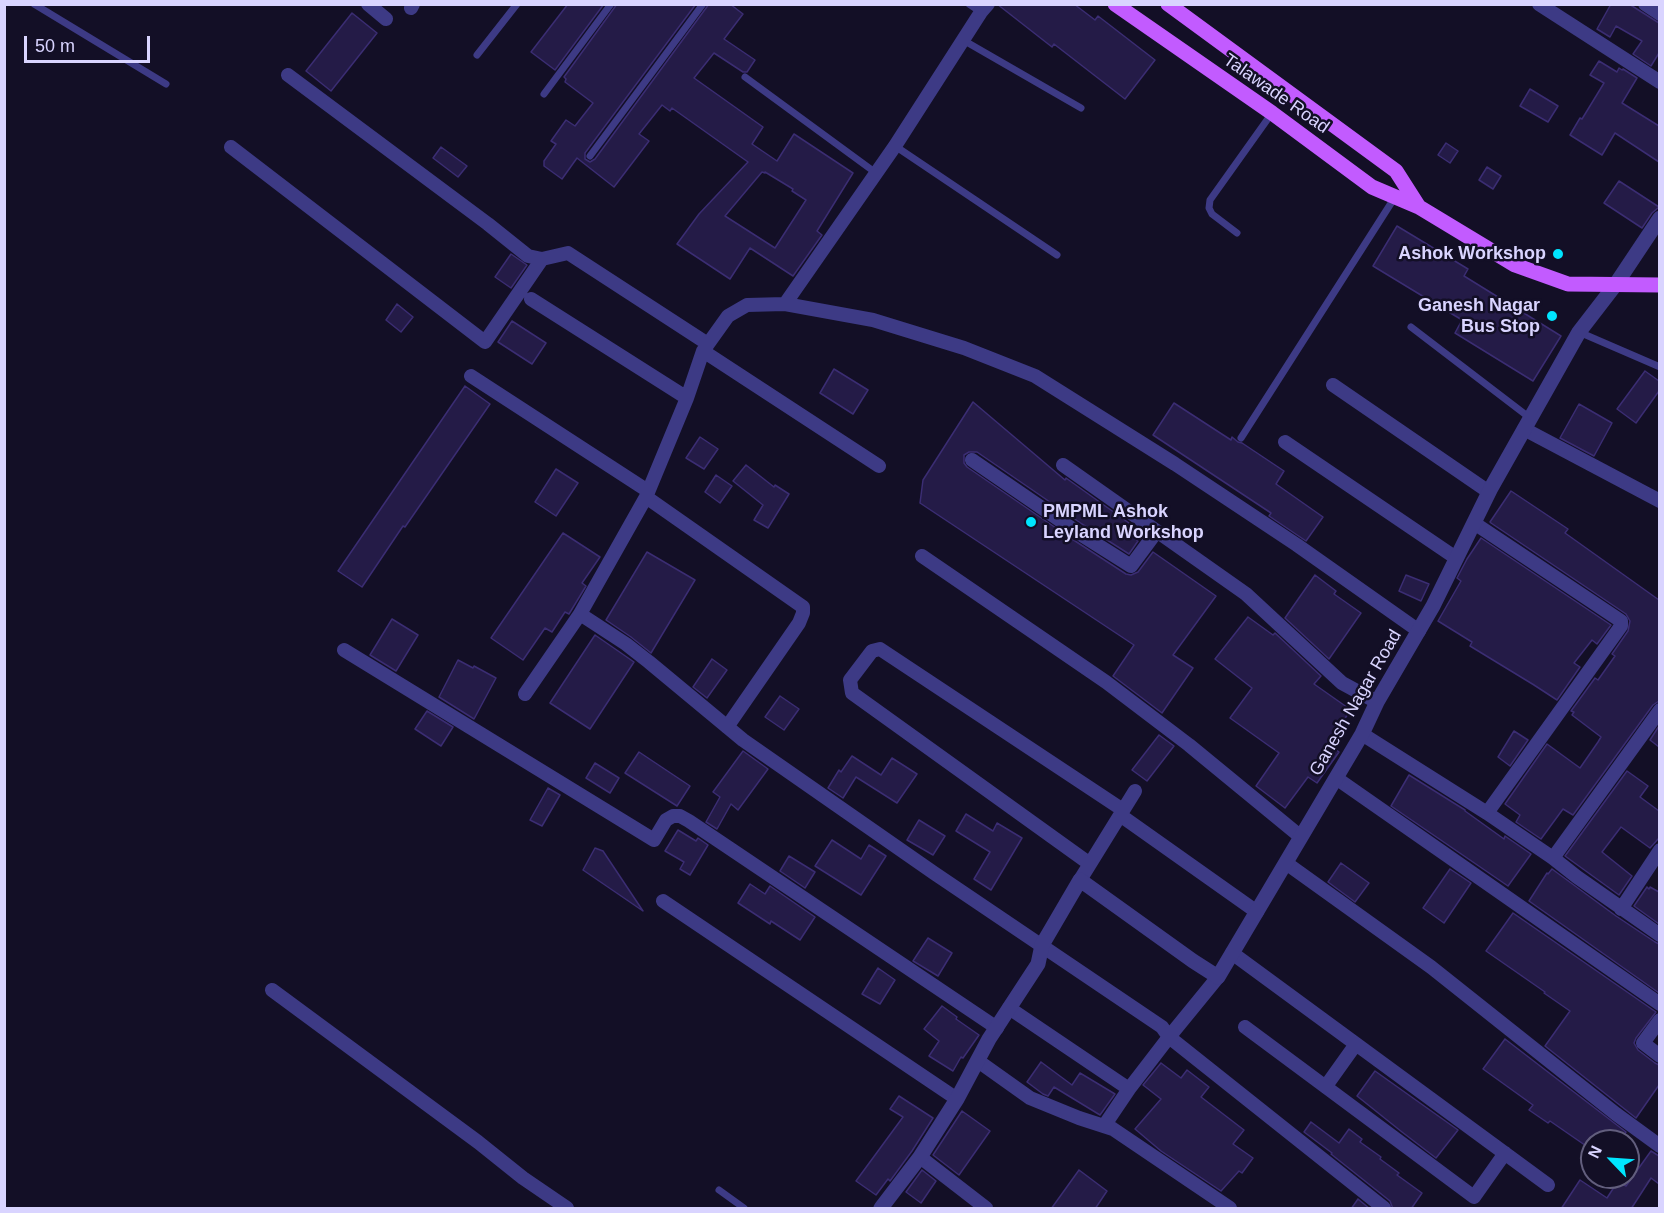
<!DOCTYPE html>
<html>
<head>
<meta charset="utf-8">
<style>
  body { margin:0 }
  #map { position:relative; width:1664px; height:1213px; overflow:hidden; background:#130f26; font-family:Helvetica,sans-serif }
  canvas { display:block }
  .frame { position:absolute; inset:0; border:6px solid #d9d4ff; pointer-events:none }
  .north { position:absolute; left:1580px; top:1129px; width:60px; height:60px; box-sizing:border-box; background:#130f26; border:2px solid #625e7d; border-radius:50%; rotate:295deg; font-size:16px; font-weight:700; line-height:24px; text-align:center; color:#d9d4ff }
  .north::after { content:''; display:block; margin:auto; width:21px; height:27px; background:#00e5ff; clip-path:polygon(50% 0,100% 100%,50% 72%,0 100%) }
  .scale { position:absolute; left:24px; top:36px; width:126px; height:27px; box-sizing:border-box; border:3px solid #d9d4ff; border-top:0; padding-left:8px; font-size:18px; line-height:21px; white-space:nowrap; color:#d9d4ff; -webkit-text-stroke:4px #130f26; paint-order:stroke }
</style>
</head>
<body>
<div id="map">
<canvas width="1664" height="1213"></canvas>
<div class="frame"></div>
<div class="north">N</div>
<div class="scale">50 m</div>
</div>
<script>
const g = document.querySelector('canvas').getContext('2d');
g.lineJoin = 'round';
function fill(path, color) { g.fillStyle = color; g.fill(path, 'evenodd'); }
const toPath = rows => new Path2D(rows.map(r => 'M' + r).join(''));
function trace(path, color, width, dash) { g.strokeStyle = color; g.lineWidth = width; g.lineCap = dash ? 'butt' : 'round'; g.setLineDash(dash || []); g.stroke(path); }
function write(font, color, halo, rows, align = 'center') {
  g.font = font + ' Helvetica,sans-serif'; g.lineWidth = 5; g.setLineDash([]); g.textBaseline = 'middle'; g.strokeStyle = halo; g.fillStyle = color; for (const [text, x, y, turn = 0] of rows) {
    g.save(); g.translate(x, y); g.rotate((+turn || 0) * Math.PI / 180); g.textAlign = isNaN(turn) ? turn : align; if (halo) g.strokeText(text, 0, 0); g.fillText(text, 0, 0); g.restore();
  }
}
const building = toPath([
  [568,4,604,4,555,70,531,52,568,4],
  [617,4,696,4,585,153,585,159,590,162,595,159,709,4,730,4,743,14,724,39,755,60,747,72,743,72,714,53,694,78,763,127,752,144,777,161,794,134,853,173,817,231,822,235,793,276,750,248,730,279,677,244,699,214,748,162,672,108,670,111,662,105,639,134,649,141,614,187,577,158,562,179,544,166,544,161,556,144,551,141,566,120,575,126,593,103,565,82,566,79,564,77,617,4],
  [762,172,765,173,765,172,793,189,792,191,806,200,775,248,725,216,762,172],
  [997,4,1074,4,1095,20,1098,16,1155,60,1125,99,1054,44,1052,47,997,4],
  [1611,4,1629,4,1659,23,1659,53,1651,66,1633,54,1642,41,1616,26,1610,37,1597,29,1611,4],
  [352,13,377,33,331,91,306,71,352,13],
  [1599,61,1617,72,1619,68,1622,70,1623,69,1637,78,1622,103,1659,126,1659,162,1615,133,1602,155,1570,135,1580,118,1582,119,1604,83,1590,75,1599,61],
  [1530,89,1558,106,1548,122,1520,106,1530,89],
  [1446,143,1458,151,1450,163,1438,155,1446,143],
  [441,147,467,166,458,177,433,158,441,147],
  [1487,167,1501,176,1493,189,1479,180,1487,167],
  [1619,181,1659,207,1652,213,1642,228,1604,203,1619,181],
  [1397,226,1468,269,1464,276,1561,336,1533,381,1455,333,1462,320,1373,266,1397,226],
  [511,254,527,265,511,288,495,277,511,254],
  [397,304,413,317,401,332,386,320,397,304],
  [512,321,546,343,532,364,498,342,512,321],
  [834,369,868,390,853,414,820,393,834,369],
  [1645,371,1659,381,1659,391,1636,423,1617,409,1645,371],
  [465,386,490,404,405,527,403,526,362,587,338,571,465,386],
  [973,402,1065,480,1066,478,1129,523,1124,530,1138,541,1129,554,1082,524,977,452,969,452,964,455,964,463,967,467,1072,539,1126,574,1131,575,1138,572,1153,552,1216,596,1173,655,1193,668,1162,713,1113,676,1134,645,920,503,923,480,973,402],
  [1174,403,1231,440,1232,437,1238,442,1242,443,1284,471,1276,484,1323,517,1306,541,1269,516,1271,513,1153,435,1174,403],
  [1579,404,1612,423,1594,456,1560,438,1579,404],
  [700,437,718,449,704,469,686,458,700,437],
  [746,465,774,487,775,485,789,494,768,528,754,520,763,505,733,481,746,465],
  [556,469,578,483,556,516,535,502,556,469],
  [716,475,732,486,720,503,705,492,716,475],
  [1511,491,1568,529,1565,533,1659,600,1659,701,1653,705,1573,815,1563,809,1541,839,1516,822,1520,815,1505,804,1547,744,1580,768,1598,742,1601,737,1572,715,1574,712,1571,711,1595,678,1598,680,1615,656,1612,654,1628,631,1630,621,1626,614,1491,523,1490,522,1511,491],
  [563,533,600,557,582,583,586,586,569,614,565,612,552,632,545,628,523,660,491,638,563,533],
  [1481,538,1611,625,1597,644,1592,640,1574,663,1580,667,1557,700,1534,685,1470,646,1472,642,1438,621,1461,581,1457,578,1467,559,1481,538],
  [647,552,695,580,651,653,631,637,606,620,647,552],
  [1315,575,1336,591,1334,594,1361,613,1329,659,1285,618,1315,575],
  [1406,575,1429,584,1421,601,1399,591,1406,575],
  [1248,617,1273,635,1275,633,1321,676,1314,684,1351,710,1327,743,1339,752,1317,783,1308,777,1285,808,1256,786,1279,753,1230,718,1252,688,1215,659,1248,617],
  [392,619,418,635,396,671,370,655,392,619],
  [595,635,634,662,590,729,550,703,595,635],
  [712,659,727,670,707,698,693,687,712,659],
  [458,660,473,668,474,666,496,678,474,719,439,697,458,660],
  [780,696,799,709,784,730,765,717,780,696],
  [427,711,453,727,441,746,415,729,427,711],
  [1659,726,1659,747,1650,740,1659,726],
  [1514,731,1528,740,1510,766,1498,757,1514,731],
  [1159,735,1174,746,1147,781,1132,770,1159,735],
  [743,751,768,769,738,810,731,804,717,829,706,822,720,797,713,792,743,751],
  [639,752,690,786,677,806,625,773,639,752],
  [852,756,881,775,892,758,917,774,897,803,856,777,843,798,828,788,839,770,841,772,852,756],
  [595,763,619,778,610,793,586,778,595,763],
  [1627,771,1648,786,1640,797,1659,811,1659,838,1650,848,1621,827,1602,852,1632,876,1619,895,1565,856,1627,771],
  [1409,775,1465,810,1465,811,1504,839,1505,836,1531,854,1508,886,1391,806,1409,775],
  [548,788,560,795,542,826,530,820,548,788],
  [966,814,993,831,997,823,1022,838,991,890,974,879,990,852,956,831,966,814],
  [919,820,945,836,933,855,907,840,919,820],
  [678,830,696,841,698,838,708,845,690,875,680,869,684,862,665,851,678,830],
  [832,840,861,859,869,845,886,856,861,895,815,866,832,840],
  [595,848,603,851,643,911,583,870,595,848],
  [789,856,815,872,805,888,780,871,789,856],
  [1341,863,1369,883,1355,902,1328,882,1341,863],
  [1450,869,1471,883,1444,923,1423,908,1450,869],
  [1552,869,1616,916,1655,942,1659,944,1659,993,1529,901,1547,873,1548,874,1552,869],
  [750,884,765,894,770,886,815,917,800,940,771,921,770,924,738,903,750,884],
  [1647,887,1649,889,1650,887,1659,892,1659,924,1634,906,1647,887],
  [1513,913,1656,1012,1636,1038,1634,1043,1638,1050,1655,1063,1659,1065,1659,1085,1636,1118,1545,1046,1570,1011,1544,993,1545,992,1486,951,1513,913],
  [928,938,952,953,938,976,913,961,928,938],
  [878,968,895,980,880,1004,862,994,878,968],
  [942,1006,957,1017,956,1019,979,1035,963,1058,961,1057,953,1071,929,1056,939,1041,924,1029,942,1006],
  [1505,1039,1626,1132,1620,1141,1592,1141,1592,1150,1550,1121,1548,1123,1529,1110,1533,1105,1483,1069,1505,1039],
  [1041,1062,1072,1085,1080,1073,1115,1094,1100,1115,1054,1087,1048,1096,1043,1094,1027,1082,1041,1062],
  [1161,1063,1181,1078,1187,1070,1209,1087,1201,1097,1244,1130,1233,1144,1253,1158,1242,1173,1239,1171,1221,1191,1161,1151,1135,1129,1161,1099,1143,1085,1161,1063],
  [1375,1071,1458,1130,1436,1158,1402,1132,1357,1096,1375,1071],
  [899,1096,933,1118,912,1151,890,1181,888,1179,876,1195,856,1181,903,1117,890,1109,899,1096],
  [962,1111,990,1131,959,1175,933,1155,962,1111],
  [1311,1122,1339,1143,1349,1129,1362,1139,1360,1142,1381,1157,1380,1159,1399,1173,1397,1175,1422,1193,1411,1209,1393,1209,1390,1201,1331,1154,1332,1153,1304,1132,1311,1122],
  [1651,1151,1659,1156,1659,1184,1651,1178,1631,1209,1561,1209,1580,1180,1607,1198,1618,1181,1626,1186,1651,1151],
  [922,1170,936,1181,921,1203,906,1192,922,1170],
  [1079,1170,1107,1191,1095,1209,1051,1209,1079,1170],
  [1358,1199,1370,1209,1351,1209,1358,1199]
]);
fill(building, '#241b47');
trace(building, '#3b2d73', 1.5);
trace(toPath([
  [34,4,166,84],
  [969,4,981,12],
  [963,40,1081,108],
  [477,55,517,4],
  [745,77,876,173],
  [544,94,611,4],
  [895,146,1057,255],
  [590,156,703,4],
  [1237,233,1212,214,1209,208,1210,200,1272,113],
  [1411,327,1530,418],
  [1579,332,1660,367],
  [1241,438,1395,197],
  [719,1190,744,1208]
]), '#3d3a85', 7);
trace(toPath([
  [368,4,386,19],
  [1539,4,1660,82],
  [1645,4,1660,14],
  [411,8,413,4],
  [288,75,488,224,528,256,542,259,568,253,708,344],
  [231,147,485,342,542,259],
  [531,299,687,398],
  [785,304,873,320,964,348,1035,376,1175,464,1297,545,1419,631],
  [703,351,879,466],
  [471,376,648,491],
  [1333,385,1489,492],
  [1524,429,1660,501],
  [1285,442,1456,558],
  [972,460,1077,532,1131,566,1157,531],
  [1063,465,1246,594,1342,683,1377,702],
  [646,497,803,607,803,613,799,623,727,727],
  [1474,523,1621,621,1621,626,1487,813],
  [922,556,1106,682,1189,745,1301,837],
  [580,614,626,644,649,662,743,740,934,873,1162,1027,1169,1037,1384,1208],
  [344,650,654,840,666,820,673,816,680,816,689,821,997,1028],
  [525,694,580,614,646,497,687,398,703,351,728,316,747,305,785,304,895,146,981,12,988,4],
  [1362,734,1487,813,1553,858,1577,877,1660,935],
  [1336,778,1660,1004],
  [1120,815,1257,912],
  [1553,858,1660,710],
  [1286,863,1431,967,1616,1114,1660,1146],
  [1090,864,852,693,850,680,872,651,880,649,1123,810],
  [1080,880,1135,791],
  [663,901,957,1099],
  [1621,909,1660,850],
  [1232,953,1548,1185],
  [272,990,478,1142,523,1178,567,1208],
  [1009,1008,1129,1089],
  [1660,1020,1643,1043,1660,1056],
  [1245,1027,1474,1197,1505,1153],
  [978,1061,1030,1098,1079,1118,1113,1129,1230,1208],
  [1326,1086,1356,1044],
  [1104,1126,1129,1089,1169,1037,1218,977],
  [920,1157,986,1208]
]), '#3d3a85', 14);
trace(toPath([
  [881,1208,920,1157,957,1099,989,1039,1038,964,1042,945,1080,880,1193,961,1218,977,1362,734,1377,702,1433,606,1491,488,1579,332,1616,284,1660,218]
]), '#3d3a85', 15);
trace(toPath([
  [1115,4,1272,113,1372,187,1419,207,1515,265,1568,284,1660,285],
  [1168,4,1396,171,1419,207]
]), '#c25bff', 15);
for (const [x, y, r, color] of [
  [1558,254,6,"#00e5ff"],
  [1552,316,6,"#00e5ff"],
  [1031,522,6,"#00e5ff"]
]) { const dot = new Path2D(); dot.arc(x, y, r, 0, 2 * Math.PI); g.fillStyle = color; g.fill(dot); trace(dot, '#130f26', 2); }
write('18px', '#d9d4ff', '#130f26', [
  ["Talawade Road",1276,94,35],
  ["Ganesh Nagar Road",1356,703,-60]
]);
write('bold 18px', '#d9d4ff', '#130f26', [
  ["Ashok Workshop",1546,254],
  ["Ganesh Nagar",1540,306],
  ["Bus Stop",1540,327],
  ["PMPML Ashok",1043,512,"left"],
  ["Leyland Workshop",1043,533,"left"]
], 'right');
</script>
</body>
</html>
